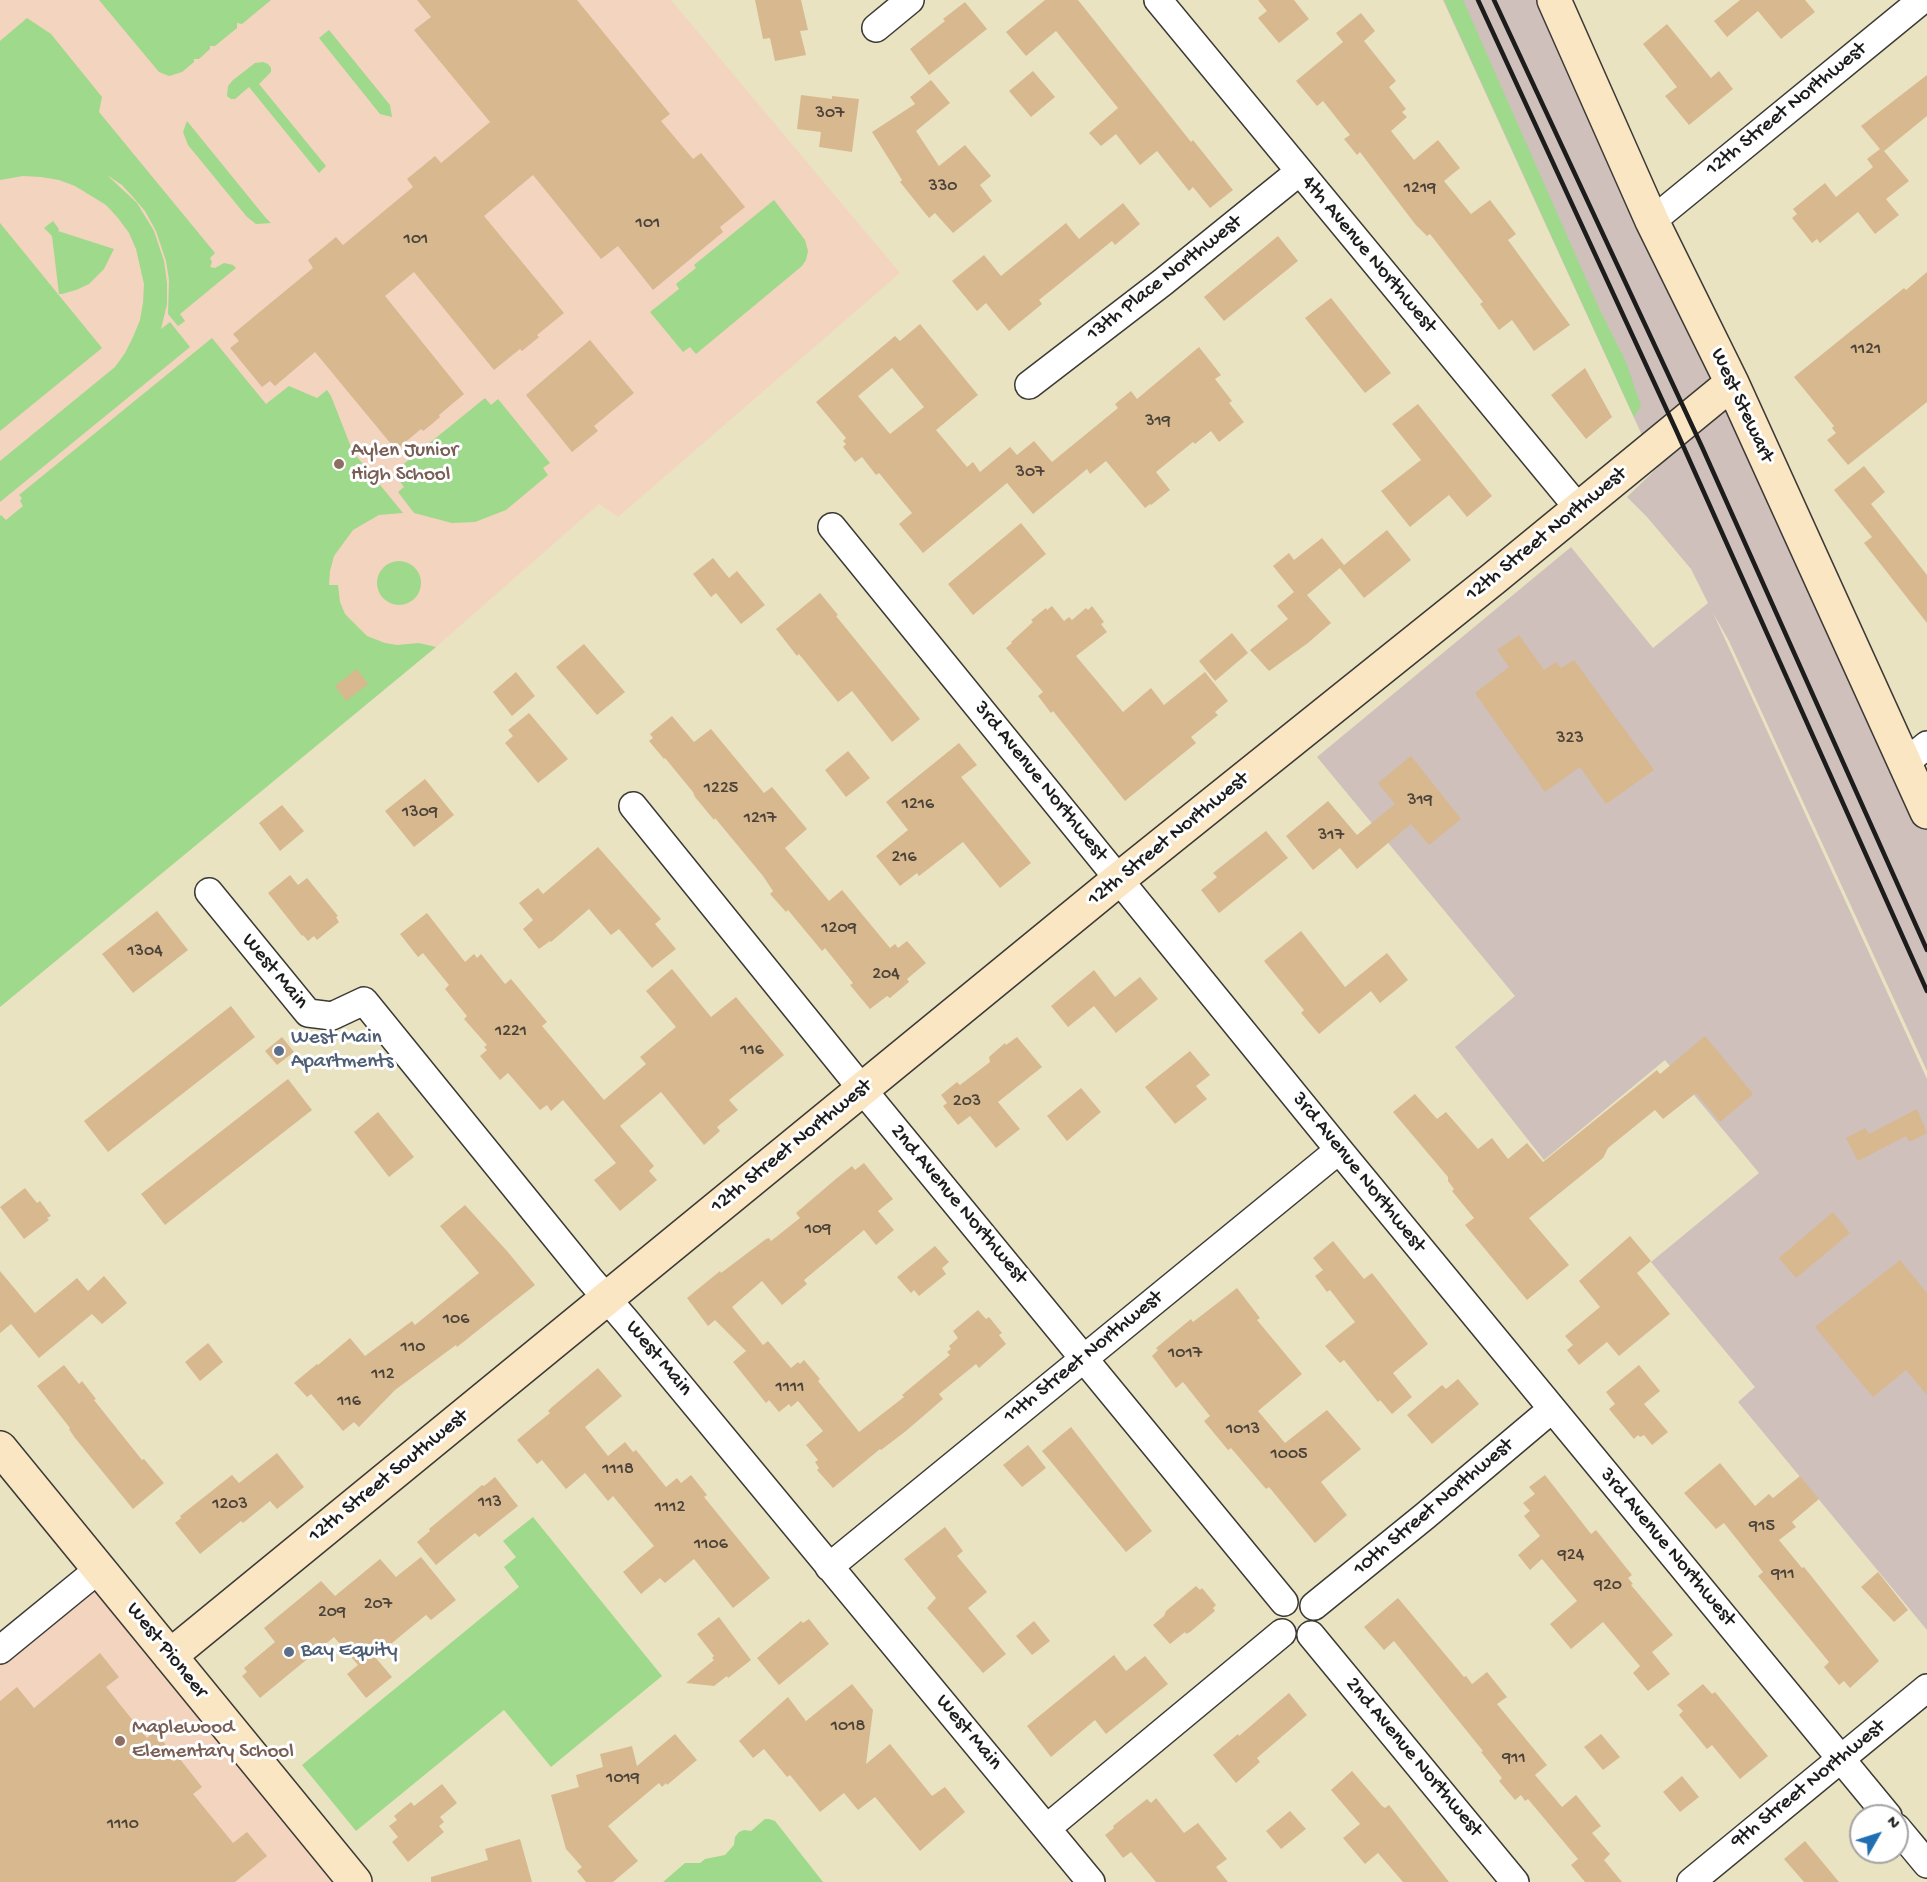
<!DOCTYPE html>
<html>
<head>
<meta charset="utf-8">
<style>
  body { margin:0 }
  #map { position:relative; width:1927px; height:1882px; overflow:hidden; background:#e9e3c2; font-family:"Gochi Hand",sans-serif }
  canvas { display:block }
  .north { position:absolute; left:1849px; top:1804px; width:60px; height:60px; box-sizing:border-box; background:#fff; border:2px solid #a4a4a4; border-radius:50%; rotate:51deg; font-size:16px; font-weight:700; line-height:24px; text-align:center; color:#1c1c1c }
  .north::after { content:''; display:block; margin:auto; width:21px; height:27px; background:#1f6fb2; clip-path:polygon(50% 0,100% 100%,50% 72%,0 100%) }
</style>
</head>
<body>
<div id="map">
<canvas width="1927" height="1882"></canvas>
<div class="north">N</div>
</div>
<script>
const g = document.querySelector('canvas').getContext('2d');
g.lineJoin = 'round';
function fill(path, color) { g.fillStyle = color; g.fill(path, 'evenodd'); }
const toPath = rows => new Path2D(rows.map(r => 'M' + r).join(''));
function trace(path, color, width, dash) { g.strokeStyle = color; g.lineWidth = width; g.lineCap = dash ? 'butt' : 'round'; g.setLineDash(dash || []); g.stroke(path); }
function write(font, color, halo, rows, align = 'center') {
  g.font = font + ' "Gochi Hand",sans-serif'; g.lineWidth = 6; g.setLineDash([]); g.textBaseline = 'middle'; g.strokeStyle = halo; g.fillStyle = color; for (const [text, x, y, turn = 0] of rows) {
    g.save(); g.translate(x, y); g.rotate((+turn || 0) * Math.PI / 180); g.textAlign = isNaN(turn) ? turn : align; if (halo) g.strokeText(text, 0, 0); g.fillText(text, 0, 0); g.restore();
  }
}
fill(toPath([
  [0,0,671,0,900,273,618,517,599,504,436,647,0,1007],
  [99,1569,355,1882,0,1882,0,1650]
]), '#f3d4bf');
fill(toPath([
  [1443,0,1554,0,1927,812,1927,1071,1729,641,1713,613,1927,1079,1927,1630,1738,1402,1755,1387,1651,1262,1759,1173,1665,1060,1544,1160,1455,1047,1515,996,1317,757,1571,547,1653,648,1708,603,1691,569,1647,517,1627,497,1657,468]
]), '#cfc0bb');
fill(toPath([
  [99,0,271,0,242,24,237,23,237,28,215,46,210,46,210,49,199,59,194,59,194,62,182,72,169,76,159,72],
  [1444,0,1463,0,1599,308,1626,362,1641,406,1634,417],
  [27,18,51,34,102,97,99,112,215,253,210,258,212,262,210,267,215,268,224,263,233,265,236,268,180,314,185,321,178,326,168,314,169,280,166,261,156,231,145,211,133,197,122,185,107,175,137,203,154,231,164,261,167,283,167,304,161,329,170,322,190,347,0,502,0,461,115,367,125,353,133,337,140,320,143,303,144,284,136,249,129,233,118,218,106,205,75,186,59,180,41,177,23,176,0,180,0,41],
  [329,30,390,105,392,117,380,114,319,38],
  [263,62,268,64,271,68,271,72,259,84,326,166,319,173,249,87,235,99,231,99,227,96,228,86,233,80,255,63],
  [187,121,265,217,271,223,256,224,247,217,188,145,183,132],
  [774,200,805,240,808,251,806,260,802,266,696,354,690,347,683,352,650,312,679,289,676,284,696,268,694,265],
  [53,221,59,229,58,231,114,249,104,269,89,284,76,290,62,294,59,294,52,236,44,228],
  [0,223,102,348,0,431],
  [212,338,266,404,289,386,317,398,327,390,331,396,353,452,403,513,379,515,353,530,334,556,330,571,329,585,338,585,340,602,345,614,367,636,385,643,397,645,419,643,436,647,0,1007,0,516,1,515,6,520,23,506,20,501,22,498,19,495],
  [485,398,491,405,498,399,550,463,543,468,548,475,506,510,475,522,452,523,414,513,398,492,404,487,399,480,405,474,400,467],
  '377 583a22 22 0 1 1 44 0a22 22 0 1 1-44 0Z',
  [533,1517,662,1676,551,1767,504,1710,356,1831,302,1765,519,1587,504,1567,516,1557,503,1541],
  [765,1819,769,1819,775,1821,823,1882,663,1882,685,1863,700,1863,705,1859,725,1855,734,1845,735,1837,739,1832,744,1830,751,1831]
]), '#9fd98b');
fill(toPath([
  [417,0,577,0,670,114,661,121,693,159,701,153,745,207,720,227,723,232,653,290,618,246,601,259,533,175,484,216,564,313,537,335,539,337,522,351,520,349,494,370,414,272,385,296,464,394,439,415,440,417,432,424,423,431,421,429,396,450,315,352,275,386,270,381,262,387,230,348,239,341,233,334,313,268,308,260,336,237,343,245,413,187,407,179,435,156,441,163,490,122,414,30,431,17],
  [755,0,801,0,808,30,800,31,806,55,775,61,770,38,763,39],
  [1045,0,1078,0,1191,142,1193,140,1233,190,1210,208,1193,187,1189,191,1157,151,1140,165,1116,134,1101,146,1089,133,1118,108,1056,31,1026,56,1006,32],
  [1258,0,1294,0,1309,19,1279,43,1258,18,1267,11],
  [1740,0,1805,0,1815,12,1781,39,1758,11,1727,37,1714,21],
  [965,2,987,29,929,75,910,49,945,21,943,19],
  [1361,13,1375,31,1364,41,1396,81,1389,87,1406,109,1402,112,1407,117,1391,131,1414,160,1438,140,1460,168,1444,181,1471,214,1490,200,1516,234,1508,240,1570,325,1534,351,1512,320,1499,330,1480,304,1483,302,1430,234,1427,236,1415,224,1360,152,1357,155,1344,139,1350,135,1323,101,1317,106,1296,81,1343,42,1336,33],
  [1667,24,1711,78,1719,71,1733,89,1689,125,1665,96,1677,87,1643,44],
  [1033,71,1055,97,1031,117,1009,91],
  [1927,75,1927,116,1884,151,1909,181,1886,199,1899,215,1875,234,1858,212,1820,243,1817,239,1812,243,1792,218,1797,214,1793,209,1825,183,1836,197,1873,167,1867,159,1880,149,1861,126],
  [931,80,950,103,916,131,939,166,965,145,991,176,980,185,992,201,953,233,935,213,929,218,900,182,902,180,872,132,915,104,910,97],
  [801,95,832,99,832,96,859,99,852,152,819,147,821,132,797,129],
  [1123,203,1140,224,1115,245,1112,241,1039,300,1042,304,1009,331,986,303,977,311,952,281,984,255,1001,276,1066,223,1079,239],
  [1278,236,1298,261,1224,321,1204,297],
  [1927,272,1927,402,1848,465,1827,440,1836,433,1832,428,1834,426,1794,377,1904,288,1906,290],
  [1331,298,1391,373,1365,393,1305,318],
  [920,324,978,395,936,430,967,467,973,462,980,472,1010,447,1017,455,1034,441,1052,462,1118,408,1115,404,1131,391,1137,399,1199,347,1221,375,1215,379,1232,401,1229,403,1244,422,1219,442,1211,431,1195,444,1193,442,1156,472,1170,490,1151,505,1150,504,1145,508,1106,461,1090,474,1087,469,1033,514,1007,483,923,553,899,524,912,513,879,473,876,475,862,457,855,462,843,447,846,444,843,441,846,438,816,402,895,336,900,341],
  [892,368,924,407,890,434,858,396],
  [590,340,634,393,594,426,598,431,572,452,526,395],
  [1585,368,1612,417,1586,439,1551,395],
  [1418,404,1492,496,1467,517,1449,495,1410,527,1381,491,1421,460,1392,424],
  [1864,466,1885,492,1871,504,1927,575,1927,623,1864,543,1872,537,1834,490],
  [1021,523,1046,554,973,615,948,584],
  [1387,530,1411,560,1364,598,1340,568,1307,595,1331,623,1308,643,1269,671,1250,650,1288,619,1277,606,1294,592,1273,566,1289,553,1294,560,1322,538,1344,565],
  [713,558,729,578,737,571,765,605,741,624,716,593,711,597,693,574],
  [820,593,838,615,836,616,920,719,892,742,852,691,838,702,799,654,797,656,776,629],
  [1052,606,1064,621,1069,617,1072,620,1086,608,1088,610,1092,606,1104,622,1101,624,1107,632,1076,656,1123,712,1151,688,1164,705,1205,672,1228,701,1215,712,1218,715,1191,737,1196,743,1125,801,1053,711,1051,713,1038,696,1043,692,1006,648,1012,643,1011,642,1033,622,1031,620,1046,608,1047,610],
  [1232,633,1248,653,1215,681,1199,661],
  [1519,635,1544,670,1556,662,1561,668,1574,660,1654,770,1606,804,1580,767,1545,792,1475,693,1509,667,1497,650],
  [584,644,625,692,597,715,556,667],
  [357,669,368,684,346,701,335,686],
  [516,672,535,696,512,716,493,692],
  [529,713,568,759,538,783,505,743,513,736,508,730],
  [672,716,694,742,711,729,764,793,772,787,807,829,785,848,829,901,842,890,890,948,895,944,898,948,907,941,926,963,907,979,909,982,890,998,887,996,870,1009,850,985,853,983,825,948,822,951,788,910,786,912,770,894,773,891,763,876,715,818,714,820,695,797,693,792,665,758,664,759,649,741,653,738,650,734],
  [959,743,977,765,961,777,1031,863,1000,888,963,842,919,876,917,873,900,886,876,856,908,830,886,802],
  [848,751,870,778,846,797,825,770],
  [1411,756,1461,819,1429,845,1411,824,1357,869,1340,848,1313,870,1286,836,1328,801,1357,835,1395,804,1378,783],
  [425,779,454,815,414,847,385,811],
  [282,805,304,831,280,851,259,823],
  [1266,831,1288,858,1219,913,1201,890,1217,877,1213,873],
  [598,847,661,919,655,924,676,949,652,968,619,929,611,935,589,909,551,942,550,941,539,949,523,929,533,920,519,903,538,888,543,894],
  [290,875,298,885,307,878,338,916,336,917,339,922,317,940,314,936,308,941,303,935,302,936,268,893],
  [157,911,188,950,133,993,102,954],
  [427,913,465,962,474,954,477,958,481,954,505,984,511,979,547,1022,542,1026,604,1100,646,1064,640,1057,676,1027,646,991,672,969,711,1017,736,997,784,1055,729,1100,738,1110,717,1127,720,1131,704,1145,661,1092,620,1126,654,1166,649,1171,657,1180,620,1211,594,1180,616,1163,563,1100,551,1111,547,1105,540,1110,508,1073,500,1080,480,1056,487,1050,484,1047,487,1045,464,1019,467,1016,445,989,449,985,423,953,418,957,400,934],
  [1301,931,1345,987,1387,953,1408,980,1380,1003,1371,991,1319,1034,1301,1013,1304,1010,1264,961],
  [1094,970,1115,997,1140,977,1158,999,1116,1033,1094,1006,1068,1027,1051,1006],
  [231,1006,255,1037,108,1152,84,1121],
  [1705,1036,1753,1094,1720,1122,1696,1093,1663,1119,1655,1110,1608,1148,1603,1158,1529,1218,1569,1265,1527,1300,1465,1225,1474,1218,1452,1191,1454,1189,1448,1181,1448,1177,1393,1112,1415,1094,1437,1119,1446,1112,1478,1149,1492,1138,1508,1159,1527,1143,1543,1162,1657,1070,1660,1074],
  [282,1037,294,1052,277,1065,265,1051],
  [1017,1037,1042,1067,998,1102,1020,1129,996,1148,970,1116,958,1125,943,1106,947,1103,941,1095,957,1082,960,1085,990,1062,989,1057,1005,1043,1006,1045],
  [1190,1051,1210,1075,1196,1086,1207,1099,1175,1124,1145,1087],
  [288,1079,312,1110,165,1225,141,1194],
  [1081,1088,1101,1112,1067,1141,1047,1116],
  [1917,1109,1927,1133,1909,1142,1906,1136,1858,1161,1846,1138,1865,1128,1869,1134],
  [378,1112,414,1157,389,1177,354,1132],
  [864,1163,893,1199,878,1211,894,1230,876,1245,864,1230,804,1280,807,1284,782,1305,762,1281,732,1307,763,1345,768,1341,791,1368,798,1362,800,1364,804,1360,820,1379,818,1381,859,1432,904,1397,902,1395,950,1355,947,1352,951,1349,949,1346,958,1338,953,1331,978,1310,986,1319,989,1317,1002,1333,999,1335,1006,1344,979,1368,976,1364,939,1394,943,1399,906,1431,881,1450,880,1449,833,1488,817,1470,819,1468,815,1462,818,1460,806,1445,823,1431,798,1401,791,1407,789,1404,779,1412,769,1400,766,1403,733,1362,746,1351,715,1320,708,1326,687,1298,720,1271,721,1273,766,1239,769,1238,771,1241,800,1218,796,1213,837,1178,852,1166,855,1170],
  [25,1188,37,1203,40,1201,51,1216,47,1218,49,1220,24,1239,0,1207],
  [465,1205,507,1251,535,1285,457,1347,456,1345,395,1390,359,1427,354,1422,343,1431,311,1394,307,1397,294,1383,317,1364,318,1365,350,1338,365,1356,412,1321,415,1325,479,1273,440,1226],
  [1833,1212,1850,1233,1796,1278,1779,1258],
  [1630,1236,1651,1261,1637,1273,1670,1314,1619,1356,1607,1342,1579,1365,1567,1350,1573,1345,1565,1336,1600,1307,1579,1281],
  [1333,1241,1364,1279,1372,1273,1428,1344,1393,1373,1412,1397,1392,1414,1380,1400,1378,1402,1344,1360,1340,1363,1325,1346,1355,1322,1330,1290,1327,1292,1315,1276,1323,1270,1313,1258],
  [935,1246,949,1262,942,1268,946,1274,919,1296,914,1290,911,1293,897,1277],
  [1900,1260,1927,1293,1927,1395,1906,1370,1873,1397,1815,1327],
  [0,1271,35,1313,77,1278,88,1291,104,1276,127,1303,102,1324,92,1314,39,1358,11,1324,0,1333],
  [1237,1288,1260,1318,1257,1320,1302,1374,1258,1411,1285,1443,1327,1410,1361,1449,1321,1482,1347,1515,1315,1543,1269,1487,1266,1489,1231,1448,1228,1450,1204,1421,1210,1416,1183,1382,1176,1388,1152,1356,1158,1350,1156,1348,1191,1319,1193,1322],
  [208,1343,223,1362,200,1381,185,1362],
  [64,1365,79,1384,82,1381,96,1399,94,1400,142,1460,144,1459,164,1483,133,1509,75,1438,69,1429,70,1428,37,1386],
  [1639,1365,1660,1391,1644,1404,1668,1432,1652,1445,1644,1435,1640,1437,1638,1435,1634,1439,1609,1409,1615,1404,1606,1392],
  [598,1368,622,1396,585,1427,608,1456,625,1442,633,1452,636,1450,666,1487,677,1478,681,1483,691,1475,707,1495,704,1497,770,1578,733,1608,694,1559,665,1583,660,1578,641,1594,623,1572,654,1546,613,1496,608,1501,585,1473,566,1489,542,1460,537,1464,517,1440,550,1413,548,1411,552,1407],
  [1458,1379,1479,1404,1432,1444,1407,1415,1442,1385,1446,1389],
  [1071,1427,1152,1531,1126,1552,1042,1451],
  [1028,1445,1046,1468,1022,1487,1003,1465],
  [277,1453,304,1487,277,1509,270,1501,243,1523,241,1521,200,1554,175,1523,181,1518,180,1516,232,1475,239,1483],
  [1720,1463,1755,1506,1769,1494,1773,1498,1800,1476,1819,1499,1792,1522,1796,1527,1779,1540,1802,1568,1804,1567,1879,1661,1850,1688,1844,1681,1839,1685,1824,1667,1829,1662,1758,1576,1763,1572,1724,1523,1716,1529,1684,1493],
  [1545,1475,1591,1534,1596,1530,1632,1575,1628,1578,1633,1584,1631,1585,1673,1635,1652,1652,1670,1674,1648,1691,1633,1673,1640,1666,1603,1622,1571,1649,1550,1624,1577,1601,1542,1559,1530,1570,1518,1555,1540,1536,1524,1516,1530,1511,1523,1503,1535,1494,1529,1487],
  [495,1477,518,1506,479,1537,475,1533,436,1565,417,1542,430,1531,429,1529,482,1485,484,1486],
  [945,1527,963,1551,957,1556,987,1592,968,1608,1006,1654,983,1673,927,1608,936,1598,904,1559],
  [421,1557,456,1600,431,1620,426,1615,375,1657,392,1677,366,1698,347,1674,358,1665,334,1637,260,1698,242,1676,247,1672,244,1668,275,1642,264,1628,321,1581,335,1596,380,1559,396,1577],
  [1878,1572,1908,1610,1894,1622,1861,1587],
  [1196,1586,1200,1590,1202,1588,1216,1605,1213,1608,1215,1611,1190,1632,1186,1634,1185,1632,1170,1644,1153,1625,1164,1616,1166,1611],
  [1398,1598,1464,1677,1466,1676,1472,1684,1487,1672,1507,1697,1497,1704,1547,1765,1535,1775,1562,1807,1576,1795,1601,1826,1592,1833,1610,1854,1604,1860,1622,1882,1585,1882,1571,1865,1578,1859,1528,1799,1525,1801,1521,1795,1515,1800,1499,1781,1502,1778,1481,1752,1483,1751,1394,1641,1384,1650,1364,1627],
  [719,1617,751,1660,728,1678,727,1676,714,1686,686,1683,714,1660,712,1658,714,1656,697,1634],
  [809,1619,829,1644,779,1685,757,1658,801,1621,803,1623],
  [1034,1621,1050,1641,1032,1655,1016,1636],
  [100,1653,119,1677,106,1687,147,1738,155,1731,170,1750,172,1749,202,1787,193,1794,233,1843,247,1832,267,1856,235,1882,0,1882,0,1701,17,1687,34,1708],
  [1114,1655,1126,1671,1145,1656,1168,1684,1106,1734,1095,1720,1051,1757,1027,1726],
  [852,1684,873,1710,866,1764,890,1744,932,1796,945,1787,965,1812,920,1851,875,1797,858,1810,844,1793,820,1812,790,1775,787,1777,764,1749,753,1758,739,1741,788,1697,806,1721],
  [1703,1684,1712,1694,1715,1692,1768,1756,1740,1779,1712,1745,1707,1749,1679,1715,1683,1711,1677,1705],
  [1289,1693,1307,1715,1257,1758,1260,1762,1236,1783,1213,1755,1238,1734,1239,1736],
  [675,1734,697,1760,667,1785,666,1783,662,1787,659,1783,608,1826,638,1861,613,1882,586,1882,577,1871,582,1867,566,1849,551,1795,579,1787,576,1775,603,1767,600,1754,632,1746,637,1766],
  [1601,1734,1620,1757,1603,1770,1584,1747],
  [1352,1771,1382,1806,1385,1808,1389,1805,1449,1882,1403,1882,1378,1853,1365,1864,1343,1838,1360,1824,1331,1790],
  [1682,1776,1699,1797,1680,1812,1663,1792],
  [442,1784,457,1803,440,1817,444,1822,439,1826,444,1832,408,1862,392,1842,398,1837,389,1826,397,1820,394,1816,411,1802,414,1806],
  [1156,1798,1184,1833,1198,1823,1227,1859,1216,1867,1228,1882,1156,1882,1131,1852,1123,1858,1105,1835,1114,1828,1113,1826,1147,1799,1151,1803],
  [1290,1811,1306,1829,1281,1849,1266,1831],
  [520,1839,532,1882,431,1882,431,1877,488,1860,485,1849],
  [1805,1841,1839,1882,1804,1882,1784,1859]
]), '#d8b88f');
const street = toPath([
  [1158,0,1579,509],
  [876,28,910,0],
  [1652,221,1922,0],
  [1029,385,1163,282,1299,172],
  [832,527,1339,1150,1888,1816],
  [1905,763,1927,745],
  [633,806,862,1089,1284,1602],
  [209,892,308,1013,332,1016,364,1001,589,1278,627,1322,1091,1882],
  [829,1567,1339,1150],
  [1314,1606,1425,1516,1552,1409],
  [1311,1635,1515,1882],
  [0,1650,99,1569],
  [1047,1828,1282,1633],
  [1897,1828,1927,1864],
  [1691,1882,1927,1688]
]);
const secondary = toPath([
  [1554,0,1652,221,1732,383,1927,812],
  [0,1448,355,1882],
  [170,1656,1119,879,1493,579,1732,383]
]);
trace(street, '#3b3a35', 30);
trace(secondary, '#3b3a35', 36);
trace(street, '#fff', 27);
trace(secondary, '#fbe6c4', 33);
trace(toPath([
  [1478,0,1676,430,1927,991],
  [1494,0,1702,447,1927,950]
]), '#1c1c1c', 4.5);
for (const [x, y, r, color] of [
  [339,464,6,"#8d6e63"],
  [279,1051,6,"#5c6f8a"],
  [289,1652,6,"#5c6f8a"],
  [120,1741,6,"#8d6e63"]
]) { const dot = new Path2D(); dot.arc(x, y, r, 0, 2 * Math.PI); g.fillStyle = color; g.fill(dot); trace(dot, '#fff', 2); }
write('18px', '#4b4339', null, [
  ["307",830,114],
  ["330",943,187],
  ["1219",1420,189],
  ["101",648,224],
  ["101",416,240],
  ["1121",1866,350],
  ["319",1158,422],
  ["307",1030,473],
  ["323",1570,739],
  ["1225",721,789],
  ["319",1420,801],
  ["1216",918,805],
  ["1309",420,813],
  ["1217",760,819],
  ["317",1331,836],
  ["216",904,858],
  ["1209",839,929],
  ["1304",145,952],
  ["204",886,975],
  ["1221",511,1032],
  ["116",752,1051],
  ["203",967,1102],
  ["109",818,1230],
  ["106",456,1320],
  ["110",413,1348],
  ["1017",1185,1354],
  ["112",383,1375],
  ["1111",790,1388],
  ["116",349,1402],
  ["1013",1243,1430],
  ["1005",1289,1455],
  ["1118",618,1470],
  ["113",490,1503],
  ["1203",230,1505],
  ["1112",670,1508],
  ["915",1762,1527],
  ["1106",711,1545],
  ["924",1571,1556],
  ["911",1783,1575],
  ["920",1608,1586],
  ["207",378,1605],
  ["209",332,1613],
  ["1018",848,1727],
  ["911",1514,1759],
  ["1019",623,1779],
  ["1110",123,1825]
]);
write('21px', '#1c1c1c', '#fff', [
  ["12th Street Northwest",1787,110,-39],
  ["4th Avenue Northwest",1368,255,50],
  ["13th Place Northwest",1165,279,-38],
  ["West Stewart",1741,406,65],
  ["12th Street Northwest",1547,535,-39],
  ["3rd Avenue Northwest",1040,782,51],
  ["12th Street Northwest",1169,840,-39],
  ["West Main",274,972,50],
  ["12th Street Northwest",792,1147,-39],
  ["3rd Avenue Northwest",1358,1173,51],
  ["2nd Avenue Northwest",958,1205,50],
  ["11th Street Northwest",1084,1358,-39],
  ["West Main",658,1359,50],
  ["12th Street Southwest",389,1477,-39],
  ["10th Street Northwest",1434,1508,-40],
  ["3rd Avenue Northwest",1667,1548,50],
  ["West Pioneer",166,1651,51],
  ["West Main",968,1733,50],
  ["2nd Avenue Northwest",1413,1758,50],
  ["9th Street Northwest",1809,1785,-39]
]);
write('21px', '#785e54', '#fff', [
  ["Aylen Junior",351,452],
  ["High School",351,476],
  ["Maplewood",132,1729],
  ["Elementary School",132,1753]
], 'left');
write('21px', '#4e5e75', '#fff', [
  ["West Main",291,1039],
  ["Apartments",291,1063],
  ["Bay Equity",301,1652]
], 'left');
</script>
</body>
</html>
